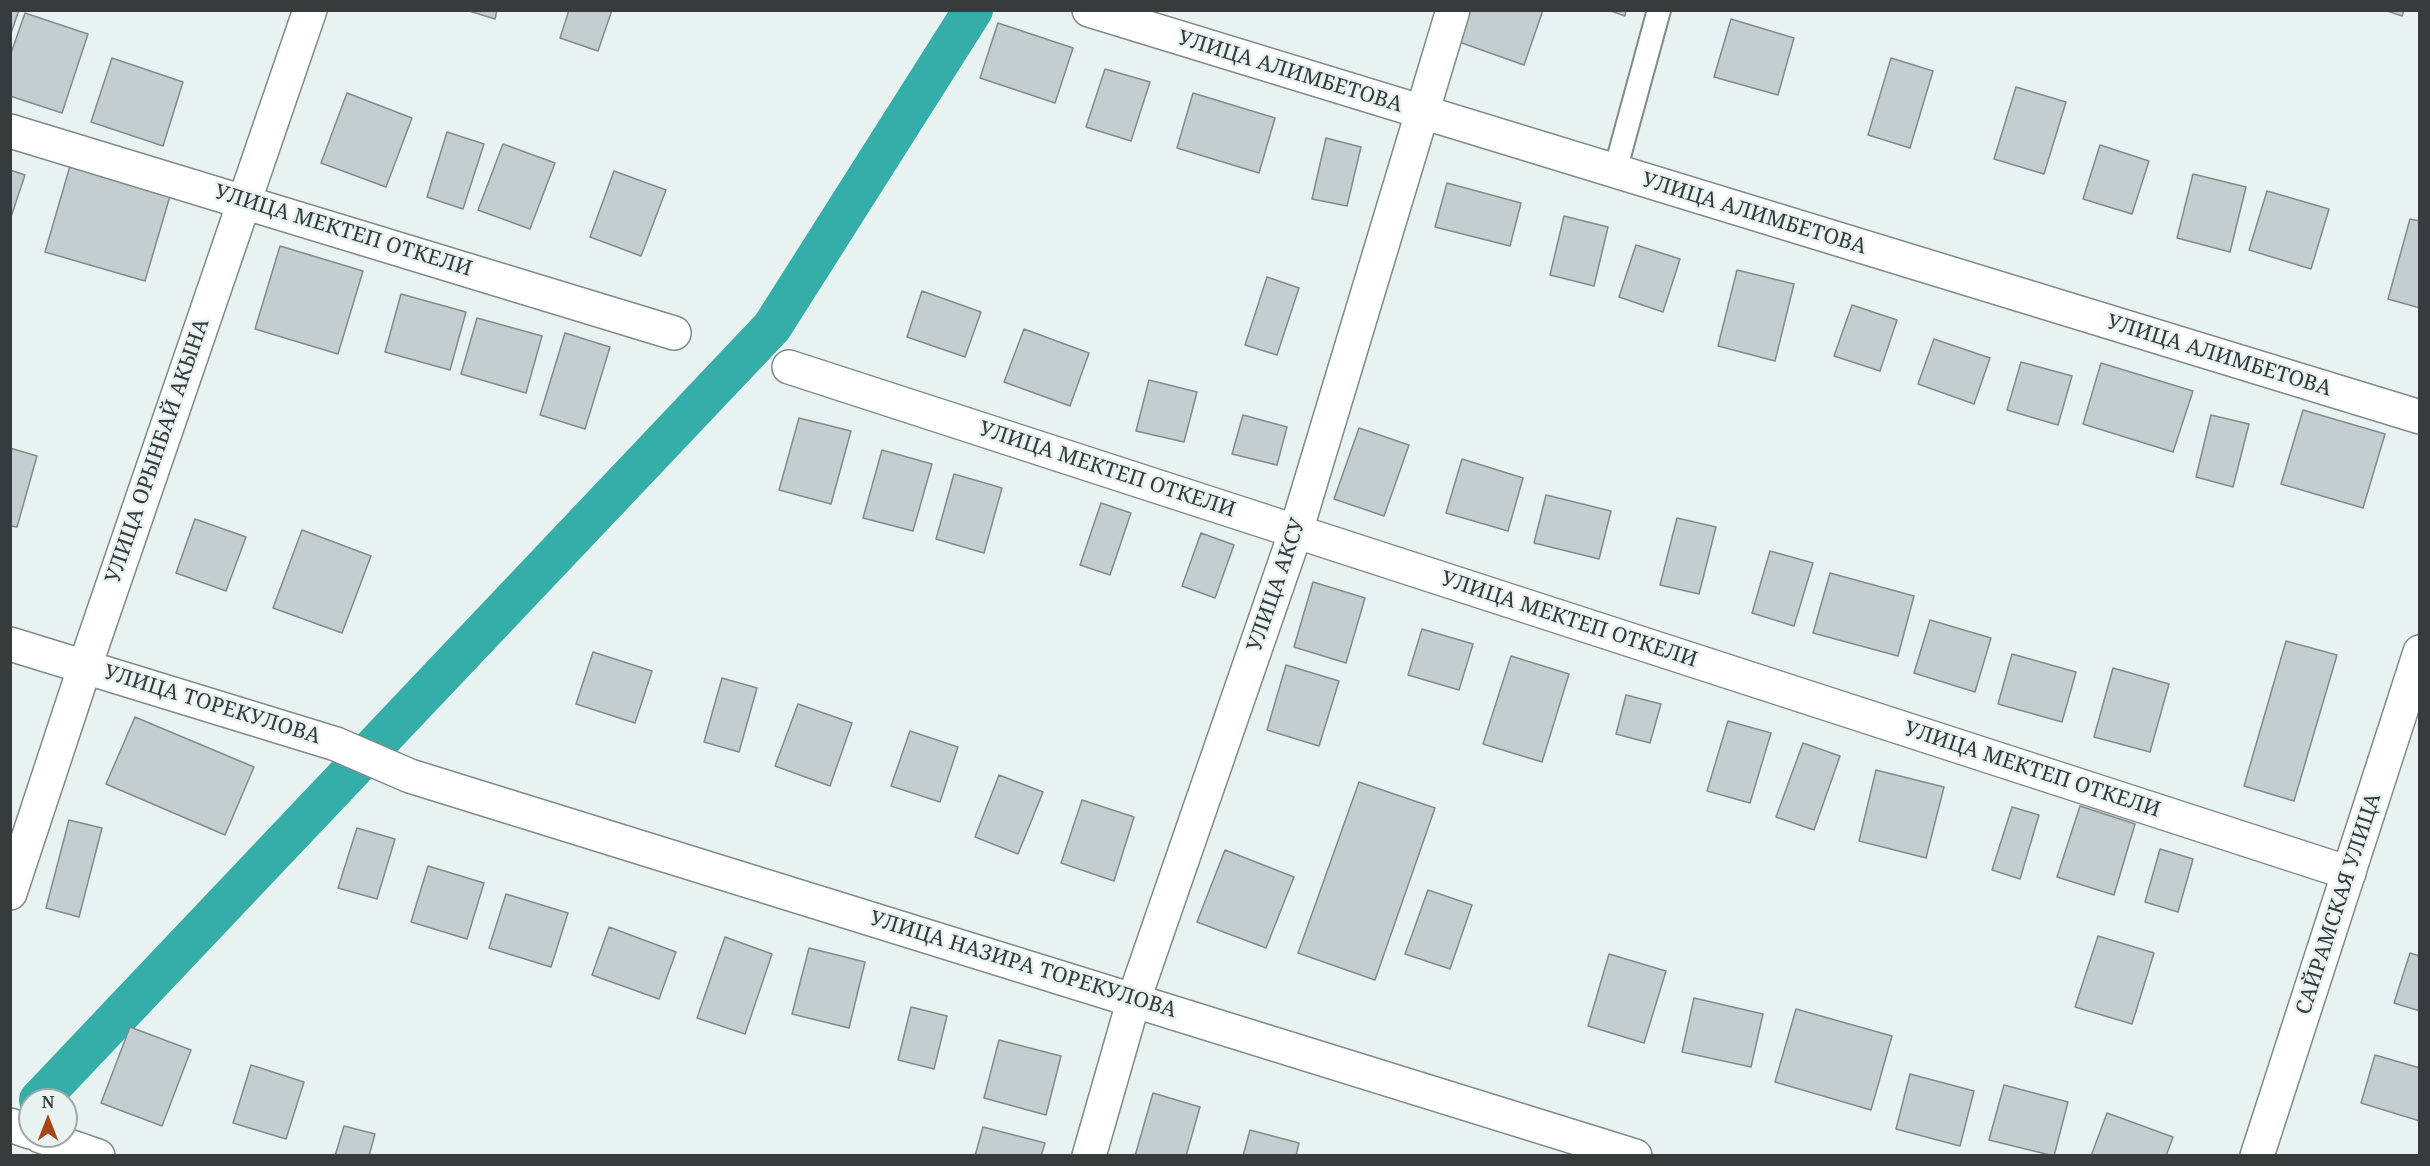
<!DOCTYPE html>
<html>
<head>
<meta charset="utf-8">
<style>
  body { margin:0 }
  #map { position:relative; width:2430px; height:1166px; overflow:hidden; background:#e7f2f1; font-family:"Noto Serif",serif }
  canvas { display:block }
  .frame { position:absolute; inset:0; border:12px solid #373b3b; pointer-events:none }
  .north { position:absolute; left:18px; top:1088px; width:60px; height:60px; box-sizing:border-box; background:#e7f2f1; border:2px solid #a1a9a8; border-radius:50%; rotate:0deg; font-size:16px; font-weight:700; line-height:24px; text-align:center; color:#373b3b }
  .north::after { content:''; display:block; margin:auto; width:21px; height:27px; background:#aa4518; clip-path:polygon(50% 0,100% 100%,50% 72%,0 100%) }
</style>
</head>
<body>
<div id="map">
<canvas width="2430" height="1166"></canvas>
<div class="frame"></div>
<div class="north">N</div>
</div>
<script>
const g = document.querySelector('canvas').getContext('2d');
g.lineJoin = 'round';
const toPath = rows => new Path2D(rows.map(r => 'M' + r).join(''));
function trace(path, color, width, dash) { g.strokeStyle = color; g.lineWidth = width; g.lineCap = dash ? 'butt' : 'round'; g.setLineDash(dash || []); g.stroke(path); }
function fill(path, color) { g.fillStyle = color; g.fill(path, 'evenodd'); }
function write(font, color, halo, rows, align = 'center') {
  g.font = font + ' "Noto Serif",serif'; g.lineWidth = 5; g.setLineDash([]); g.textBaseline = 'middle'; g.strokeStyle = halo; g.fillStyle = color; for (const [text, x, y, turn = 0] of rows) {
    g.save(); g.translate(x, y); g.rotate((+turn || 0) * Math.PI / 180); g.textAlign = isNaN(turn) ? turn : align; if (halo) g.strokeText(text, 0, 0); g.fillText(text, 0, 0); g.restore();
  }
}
trace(toPath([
  [39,1100,772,327,973,10]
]), '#35aeaa', 40);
const building = toPath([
  [10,10,19,10,10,36,10,10],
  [466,10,497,10,495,19,466,10],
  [569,10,612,10,598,51,560,38,569,10],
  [1470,10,1543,10,1524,65,1459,42,1470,10],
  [1608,10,1626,10,1625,16,1608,10],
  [2384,10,2404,10,2402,16,2384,10],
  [25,13,88,34,62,113,10,96,10,56,25,13],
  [1731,19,1794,38,1778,95,1714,77,1731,19],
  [998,23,1073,48,1055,103,980,78,998,23],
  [112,58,183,82,163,146,91,122,112,58],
  [1891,58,1933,71,1910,148,1868,135,1891,58],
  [1105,69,1150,82,1131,141,1086,127,1105,69],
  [2016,87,2066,102,2044,174,1994,159,2016,87],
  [347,93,412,118,386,187,321,163,347,93],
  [1193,93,1275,118,1259,173,1177,148,1193,93],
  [447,132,484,144,463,209,427,197,447,132],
  [1326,138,1361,147,1347,206,1312,199,1326,138],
  [503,144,555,163,530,229,478,210,503,144],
  [2100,145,2149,161,2132,214,2083,199,2100,145],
  [70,166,170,196,145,281,45,252,70,166],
  [10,170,25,175,10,220,10,170],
  [614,171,666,190,641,256,590,237,614,171],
  [2193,174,2246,187,2230,252,2177,238,2193,174],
  [1447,183,1521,203,1510,246,1435,227,1447,183],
  [2267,191,2329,209,2311,269,2249,250,2267,191],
  [1564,216,1608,227,1594,286,1550,275,1564,216],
  [2410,219,2420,221,2420,308,2388,299,2410,219],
  [1636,245,1680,259,1663,312,1619,297,1636,245],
  [280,246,363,271,338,354,255,329,280,246],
  [1737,270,1794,284,1775,361,1718,346,1737,270],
  [1267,277,1299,288,1277,355,1245,345,1267,277],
  [922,291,981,312,965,357,907,337,922,291],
  [401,294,466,312,450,370,385,352,401,294],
  [1852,305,1897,320,1880,371,1834,356,1852,305],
  [477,318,542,336,526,393,461,374,477,318],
  [1024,329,1089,353,1070,406,1004,382,1024,329],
  [565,333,610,347,585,429,540,415,565,333],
  [1934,339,1990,358,1974,404,1918,384,1934,339],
  [2021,362,2072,376,2058,425,2007,410,2021,362],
  [2101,363,2193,391,2173,452,2083,424,2101,363],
  [1149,380,1197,392,1184,442,1136,431,1149,380],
  [2303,410,2385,434,2363,508,2281,484,2303,410],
  [1243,415,1287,427,1277,465,1232,454,1243,415],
  [2211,415,2249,424,2233,487,2196,477,2211,415],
  [799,418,851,431,831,504,779,490,799,418],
  [1359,428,1409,445,1384,516,1334,499,1359,428],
  [10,448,37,456,17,527,10,526,10,448],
  [882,450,932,464,913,531,863,518,882,450],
  [1462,459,1523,478,1508,531,1446,513,1462,459],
  [954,474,1002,488,984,553,936,539,954,474],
  [1546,495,1611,511,1599,559,1534,543,1546,495],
  [1101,503,1131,513,1110,575,1080,565,1101,503],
  [1677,518,1716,527,1699,594,1660,585,1677,518],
  [195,519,246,537,226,591,176,573,195,519],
  [302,530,371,556,342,633,273,608,302,530],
  [1201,533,1234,545,1215,598,1182,586,1201,533],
  [1770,551,1813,563,1794,626,1752,613,1770,551],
  [1830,573,1914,596,1898,656,1813,633,1830,573],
  [1313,582,1365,598,1346,663,1294,647,1313,582],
  [1930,620,1991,638,1975,692,1914,673,1930,620],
  [1422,629,1473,644,1459,690,1408,675,1422,629],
  [2286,641,2337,655,2294,801,2244,786,2286,641],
  [593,652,652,671,635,723,576,704,593,652],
  [2012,654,2076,672,2062,722,1998,704,2012,654],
  [1511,656,1569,674,1542,762,1483,744,1511,656],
  [1286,665,1339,681,1319,746,1267,730,1286,665],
  [2113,668,2169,684,2150,752,2094,737,2113,668],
  [722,678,757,688,739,752,704,742,722,678],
  [1626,695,1661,704,1650,743,1616,734,1626,695],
  [798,704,852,723,830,786,775,766,798,704],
  [135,717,254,767,225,835,106,784,135,717],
  [1728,721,1771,733,1750,803,1707,791,1728,721],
  [910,731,958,747,940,802,891,786,910,731],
  [1803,743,1840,756,1814,830,1776,817,1803,743],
  [1876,770,1944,787,1926,858,1859,841,1876,770],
  [999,775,1043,792,1018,854,975,837,999,775],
  [1359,782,1435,808,1375,980,1298,953,1359,782],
  [1082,800,1134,817,1114,881,1061,863,1082,800],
  [2080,806,2135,824,2114,895,2057,877,2080,806],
  [2012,807,2039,815,2020,879,1992,870,2012,807],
  [69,820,102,828,79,917,46,908,69,820],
  [357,828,395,839,377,899,338,888,357,828],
  [2160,849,2193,859,2178,912,2145,902,2160,849],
  [1225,850,1294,877,1266,948,1197,922,1225,850],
  [428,866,484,883,467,939,411,922,428,866],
  [1428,890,1472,905,1450,969,1405,954,1428,890],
  [506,894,568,913,551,967,489,948,506,894],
  [609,927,676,952,659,999,592,975,609,927],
  [2098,936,2154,953,2132,1024,2075,1007,2098,936],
  [725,937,772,954,745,1034,697,1018,725,937],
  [809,948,865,962,849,1028,792,1014,809,948],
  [2410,953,2420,956,2420,1011,2394,1003,2410,953],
  [1609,954,1666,971,1644,1043,1588,1026,1609,954],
  [1694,998,1763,1014,1751,1067,1682,1052,1694,998],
  [911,1007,947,1016,934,1069,898,1060,911,1007],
  [1796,1009,1892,1036,1871,1110,1775,1082,1796,1009],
  [130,1027,191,1050,162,1126,101,1103,130,1027],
  [999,1040,1061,1056,1046,1115,984,1098,999,1040],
  [2375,1055,2420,1068,2420,1121,2361,1103,2375,1055],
  [251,1065,304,1082,286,1139,233,1123,251,1065],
  [1910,1074,1974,1091,1960,1146,1896,1129,1910,1074],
  [2004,1085,2068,1102,2054,1156,1989,1140,2004,1085],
  [1153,1093,1200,1107,1186,1156,1135,1156,1153,1093],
  [2107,1113,2173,1137,2166,1156,2091,1156,2107,1113],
  [344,1126,375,1134,369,1156,335,1156,344,1126],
  [983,1127,1045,1143,1041,1156,975,1156,983,1127],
  [1250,1130,1299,1143,1296,1156,1243,1156,1250,1130]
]);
fill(building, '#c4cece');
trace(building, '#818b8b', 1.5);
const service = toPath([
  [1615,171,1659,10]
]);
const minor = toPath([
  [1089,10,2420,417],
  [10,131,674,333],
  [789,367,2349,873],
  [10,644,336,744,410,776,1635,1156],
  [10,893,85,666,310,10],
  [10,1125,30,1132],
  [40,1136,98,1156],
  [1089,1156,1134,999,1296,531,1453,10]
]);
const secondary = toPath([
  [2257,1156,2420,652]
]);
trace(service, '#808a8a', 26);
trace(minor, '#808a8a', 36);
trace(secondary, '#808a8a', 36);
trace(service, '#fff', 22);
trace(minor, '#fff', 33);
trace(secondary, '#fff', 33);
write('21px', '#373b3b', '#e7f2f1', [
  ["УЛИЦА АЛИМБЕТОВА",1290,72,17],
  ["УЛИЦА АЛИМБЕТОВА",1754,214,17],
  ["УЛИЦА МЕКТЕП ОТКЕЛИ",343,231,17],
  ["УЛИЦА АЛИМБЕТОВА",2219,356,17],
  ["УЛИЦА ОРЫНБАЙ АКЫНА",158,451,-71],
  ["УЛИЦА МЕКТЕП ОТКЕЛИ",1107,470,18],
  ["УЛИЦА АКСУ",1277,585,-71],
  ["УЛИЦА МЕКТЕП ОТКЕЛИ",1569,620,18],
  ["УЛИЦА ТОРЕКУЛОВА",212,705,17],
  ["УЛИЦА МЕКТЕП ОТКЕЛИ",2032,770,18],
  ["САЙРАМСКАЯ УЛИЦА",2339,904,-72],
  ["УЛИЦА НАЗИРА ТОРЕКУЛОВА",1023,965,17]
]);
</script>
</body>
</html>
